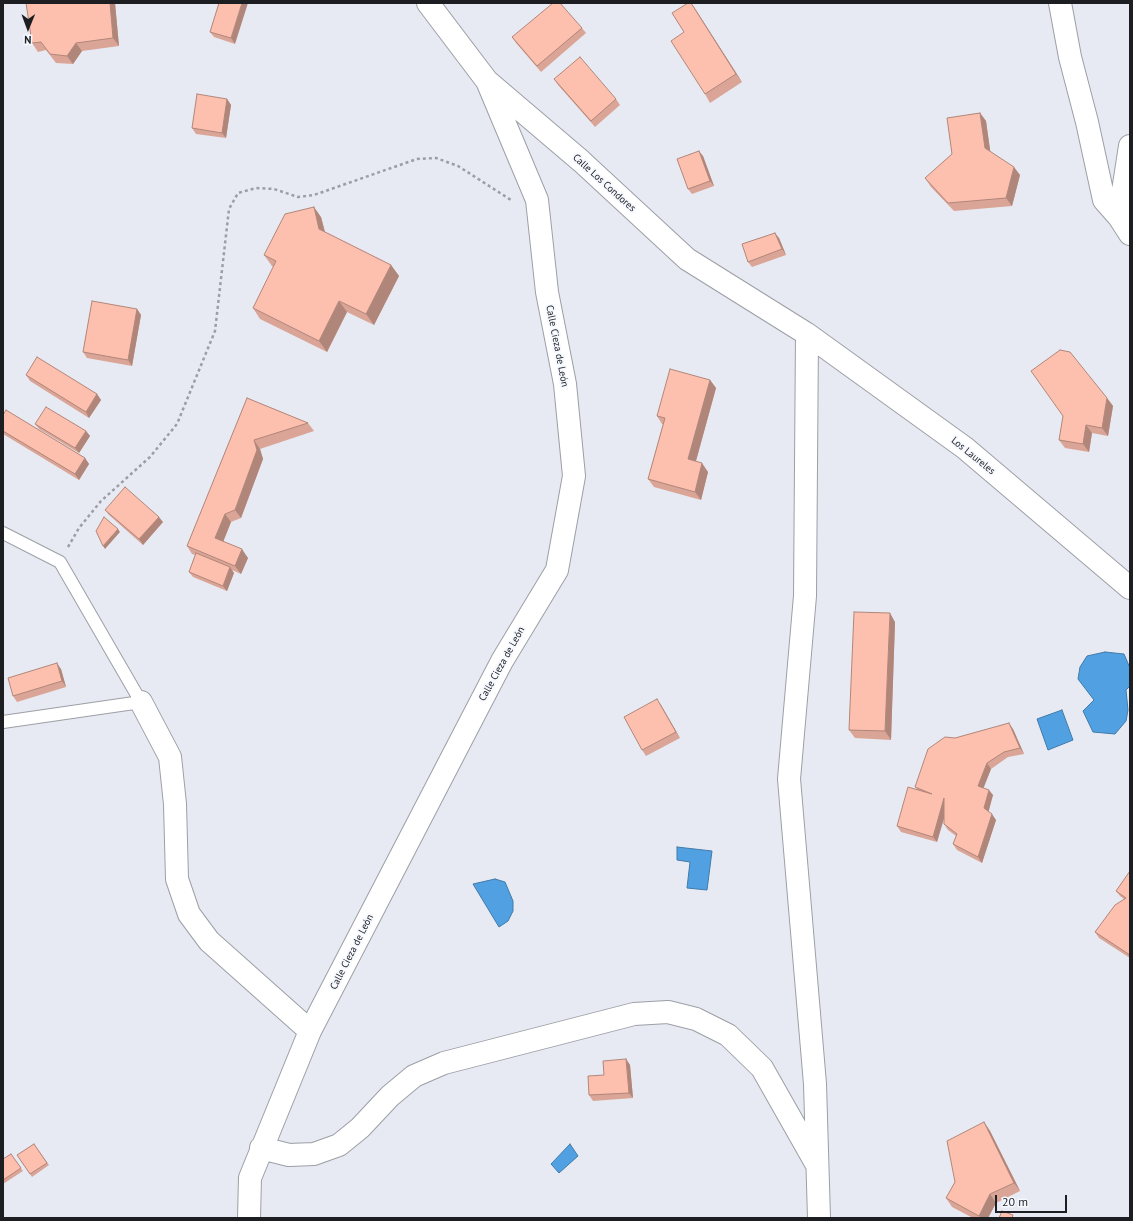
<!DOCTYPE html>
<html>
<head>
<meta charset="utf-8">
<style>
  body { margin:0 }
  #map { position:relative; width:1133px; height:1221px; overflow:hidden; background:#e7eaf2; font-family:"PT Sans",sans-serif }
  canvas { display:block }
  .frame { position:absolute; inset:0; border:4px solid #1d1e21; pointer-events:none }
  .north { position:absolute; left:8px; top:8px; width:40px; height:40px; -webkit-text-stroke:3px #f5f8fe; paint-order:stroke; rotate:181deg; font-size:11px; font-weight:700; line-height:16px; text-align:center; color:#1d1e21 }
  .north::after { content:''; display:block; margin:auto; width:14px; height:18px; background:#1d1e21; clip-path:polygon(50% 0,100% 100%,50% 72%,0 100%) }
  .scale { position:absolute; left:995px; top:1195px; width:72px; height:18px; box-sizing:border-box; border:2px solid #1d1e21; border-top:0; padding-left:5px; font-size:12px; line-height:14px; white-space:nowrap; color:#1d1e21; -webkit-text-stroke:3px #f5f8fe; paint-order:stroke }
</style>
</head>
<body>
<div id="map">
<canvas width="1133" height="1221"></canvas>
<div class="frame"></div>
<div class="north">N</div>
<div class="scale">20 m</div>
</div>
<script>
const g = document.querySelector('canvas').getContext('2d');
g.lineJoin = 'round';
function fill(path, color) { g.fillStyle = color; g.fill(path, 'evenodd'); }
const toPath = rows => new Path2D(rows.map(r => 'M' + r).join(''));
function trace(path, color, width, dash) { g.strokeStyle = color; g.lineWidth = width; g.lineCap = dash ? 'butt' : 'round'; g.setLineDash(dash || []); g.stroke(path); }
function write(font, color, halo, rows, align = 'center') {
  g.font = font + ' "PT Sans",sans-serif'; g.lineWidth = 3.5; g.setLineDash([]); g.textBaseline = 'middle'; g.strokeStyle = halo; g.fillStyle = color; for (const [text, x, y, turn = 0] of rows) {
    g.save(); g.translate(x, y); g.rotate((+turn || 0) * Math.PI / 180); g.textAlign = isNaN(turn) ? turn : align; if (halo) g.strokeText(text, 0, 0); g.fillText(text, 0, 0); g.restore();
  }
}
const water = toPath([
  [1105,652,1124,654,1130,668,1130,686,1126,690,1128,710,1126,721,1115,734,1093,732,1083,711,1094,700,1078,679,1080,667,1087,656,1105,652],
  [1062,710,1073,740,1048,750,1037,719,1062,710],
  [677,847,712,851,707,890,687,888,690,862,677,860,677,847],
  [495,879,505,882,513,901,513,911,508,921,499,927,473,884,495,879],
  [570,1144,578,1156,559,1173,551,1164,570,1144]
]);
fill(water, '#51a1e2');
trace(water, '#417aa8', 1);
const lane = toPath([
  [3,533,60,562,141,702,3,722]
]);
const street = toPath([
  [428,3,487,81,581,161,687,259,807,334,965,448,1130,588],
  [1060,3,1070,57,1087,122,1104,200,1119,217,1130,146],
  [1119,217,1130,234],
  [807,334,805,596,789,779,815,1084,819,1218],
  [141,702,170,757,175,804,177,879,189,914,209,941,310,1031],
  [261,1148,289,1155,314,1154,339,1145,360,1128,390,1096,414,1076,444,1063,634,1014,668,1012,696,1019,728,1035,762,1068,817,1165],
  [249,1218,250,1178,310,1031,502,661,557,570,574,476,565,384,547,292,537,200,487,81]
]);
trace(lane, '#9c9fa6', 14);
trace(street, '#9c9fa6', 24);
trace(toPath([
  [68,547,79,528,101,501,150,457,177,424,215,331,229,209,238,193,256,188,274,189,298,197,314,195,417,159,436,158,458,166,511,200]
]), '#9b9ea4', 2.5, [3, 3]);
trace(lane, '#fff', 12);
trace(street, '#fff', 22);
fill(toPath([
  [115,3,119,46,82,51,73,64,56,63,46,50,38,52,32,43],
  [219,3,235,44,214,37,210,32],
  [691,3,742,82,710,103,705,94,684,32],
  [582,28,586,33,541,72,516,43,512,37],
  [554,79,616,99,620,105,595,127,558,85],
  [227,99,231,105,226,138,196,134,192,128],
  [980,113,986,121,990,151,1020,175,1012,206,954,211,931,187,925,178,952,154],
  [703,156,714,186,692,194,688,189],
  [321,217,325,232,391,265,399,276,374,325,347,312,327,352,260,319,253,308,274,267,272,266,264,255],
  [779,238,786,255,752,267,748,262],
  [137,309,141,315,132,366,87,358,83,352],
  [26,375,97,394,101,400,89,418,30,381],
  [710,380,716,388,696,461,708,472,701,500,654,487,648,479,663,424,662,424,657,416],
  [247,398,308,423,314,431,260,449,263,459,241,518,231,522,223,542,248,558,241,574,232,570,234,573,227,591,193,577,189,572,195,555,192,554,187,546],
  [1107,398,1113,406,1108,436,1092,433,1089,452,1065,448,1059,440],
  [3,415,85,458,89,464,79,480,3,434],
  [35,424,86,431,90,436,79,453,39,429],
  [105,510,163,522,143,545,109,515],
  [895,622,891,740,855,738,849,730],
  [61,669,66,687,17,702,13,696],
  [661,705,680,738,646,756,642,750],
  [1013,729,1024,754,1008,757,991,769,983,788,993,795,988,811,996,820,982,863,957,850,953,844,956,836,948,830,944,824,944,819,937,842,901,832,897,826,917,789,915,787,955,738],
  [1130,871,1130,958,1099,938,1095,932,1124,899,1120,896,1116,891],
  [626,1059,630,1065,633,1098,593,1101,589,1095],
  [984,1122,990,1131,1020,1191,996,1203,988,1218,973,1218,952,1207,946,1198,955,1182],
  [34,1144,49,1165,32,1177,17,1155],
  [11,1154,23,1171,3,1184,3,1159]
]), '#daa596');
fill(toPath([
  [110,3,115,3,119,46,113,38],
  [242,3,248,3,235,44,231,38],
  [691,3,696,10,742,82,736,74],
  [76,43,82,51,73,64,67,56],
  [227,99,231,105,226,138,222,133],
  [980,113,986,121,991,156,985,148],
  [699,151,703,156,714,186,710,181],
  [1014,167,1020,175,1012,206,1006,198],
  [314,207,321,217,327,240,319,229],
  [775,233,779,238,786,255,782,249],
  [391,265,399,276,374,325,366,314],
  [339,301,347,312,327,352,319,341],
  [137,309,141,315,132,366,128,360],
  [710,380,716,388,694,468,688,459],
  [97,394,101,400,89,418,86,412],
  [1107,398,1113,406,1108,436,1102,428],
  [1086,425,1092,433,1089,452,1083,444],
  [86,431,90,436,79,453,75,448],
  [254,440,260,449,263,459,241,518,235,510],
  [85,458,89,464,79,480,75,474],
  [702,463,708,472,701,500,695,492],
  [225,514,231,522,221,547,215,538],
  [159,517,163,522,143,545,139,539],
  [118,529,120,532,105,549,103,546],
  [242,549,248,558,241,574,235,566],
  [230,567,234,573,227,591,223,586],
  [890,613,895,622,891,740,885,731],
  [57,663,61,669,66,687,62,681],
  [657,699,661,705,680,738,676,732],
  [1009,723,1013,729,1024,754,1020,748],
  [987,763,991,769,982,792,978,786],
  [989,790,993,795,988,814,984,808],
  [944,798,948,804,937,842,933,837],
  [992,814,996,820,982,863,978,857],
  [626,1059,630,1065,633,1098,629,1093],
  [984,1122,990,1131,1020,1191,1014,1183],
  [990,1194,996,1203,988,1218,981,1218,979,1216]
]), '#b1867a');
const building = toPath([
  [26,3,110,3,113,38,76,43,67,56,50,54,41,42,32,43,26,3],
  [219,3,242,3,231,38,210,32,219,3],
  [553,3,560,3,582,28,537,66,512,37,553,3],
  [688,3,691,3,736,74,705,94,671,41,684,32,672,13,688,3],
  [580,57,616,99,591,121,554,79,580,57],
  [197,94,227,99,222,133,192,128,197,94],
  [980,113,985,148,1014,167,1006,198,948,203,925,178,952,154,947,118,980,113],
  [699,151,710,181,688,189,677,159,699,151],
  [314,207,319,229,391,265,366,314,339,301,319,341,253,308,276,261,264,255,285,214,314,207],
  [775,233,782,249,748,262,742,244,775,233],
  [92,301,137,309,128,360,83,352,92,301],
  [1060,350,1070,352,1107,398,1102,428,1086,425,1083,444,1059,440,1063,416,1031,371,1060,350],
  [37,357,97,394,86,412,26,375,37,357],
  [670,369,710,380,688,459,702,463,695,492,648,479,665,418,657,416,670,369],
  [247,398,308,423,254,440,257,450,235,510,225,514,215,538,242,549,235,566,187,546,247,398],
  [46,407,86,431,75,448,35,424,46,407],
  [6,410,85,458,75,474,3,431,3,415,6,410],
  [125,487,159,517,139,539,105,510,125,487],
  [104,517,118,529,103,546,96,531,104,517],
  [196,553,230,567,223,586,189,572,196,553],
  [854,612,890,613,885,731,849,730,854,612],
  [57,663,62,681,13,696,8,678,57,663],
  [657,699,676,732,642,750,624,717,657,699],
  [1009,723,1020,748,1004,752,987,763,978,786,989,790,984,808,992,814,978,857,953,844,957,834,944,824,944,798,933,837,897,826,908,787,932,794,915,787,928,749,945,737,955,738,1009,723],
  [1130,871,1130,955,1095,932,1115,905,1126,898,1116,891,1130,871],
  [626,1059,629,1093,589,1095,588,1076,604,1075,603,1061,626,1059],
  [984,1122,1014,1183,990,1194,979,1216,946,1198,955,1182,947,1141,984,1122],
  [34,1144,47,1163,30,1174,17,1155,34,1144],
  [11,1154,21,1168,3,1180,3,1159,11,1154],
  [1002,1211,1013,1215,1012,1218,999,1218,1002,1211]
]);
fill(building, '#fdc0ae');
trace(building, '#b1867a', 1);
write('10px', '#1d1e21', '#f5f8fe', [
  ["Calle Los Condores",604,183,42],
  ["Calle Cieza de León",557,346,79],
  ["Los Laureles",973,456,39],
  ["Calle Cieza de León",502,664,-61],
  ["Calle Cieza de León",352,952,-63]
]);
</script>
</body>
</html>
